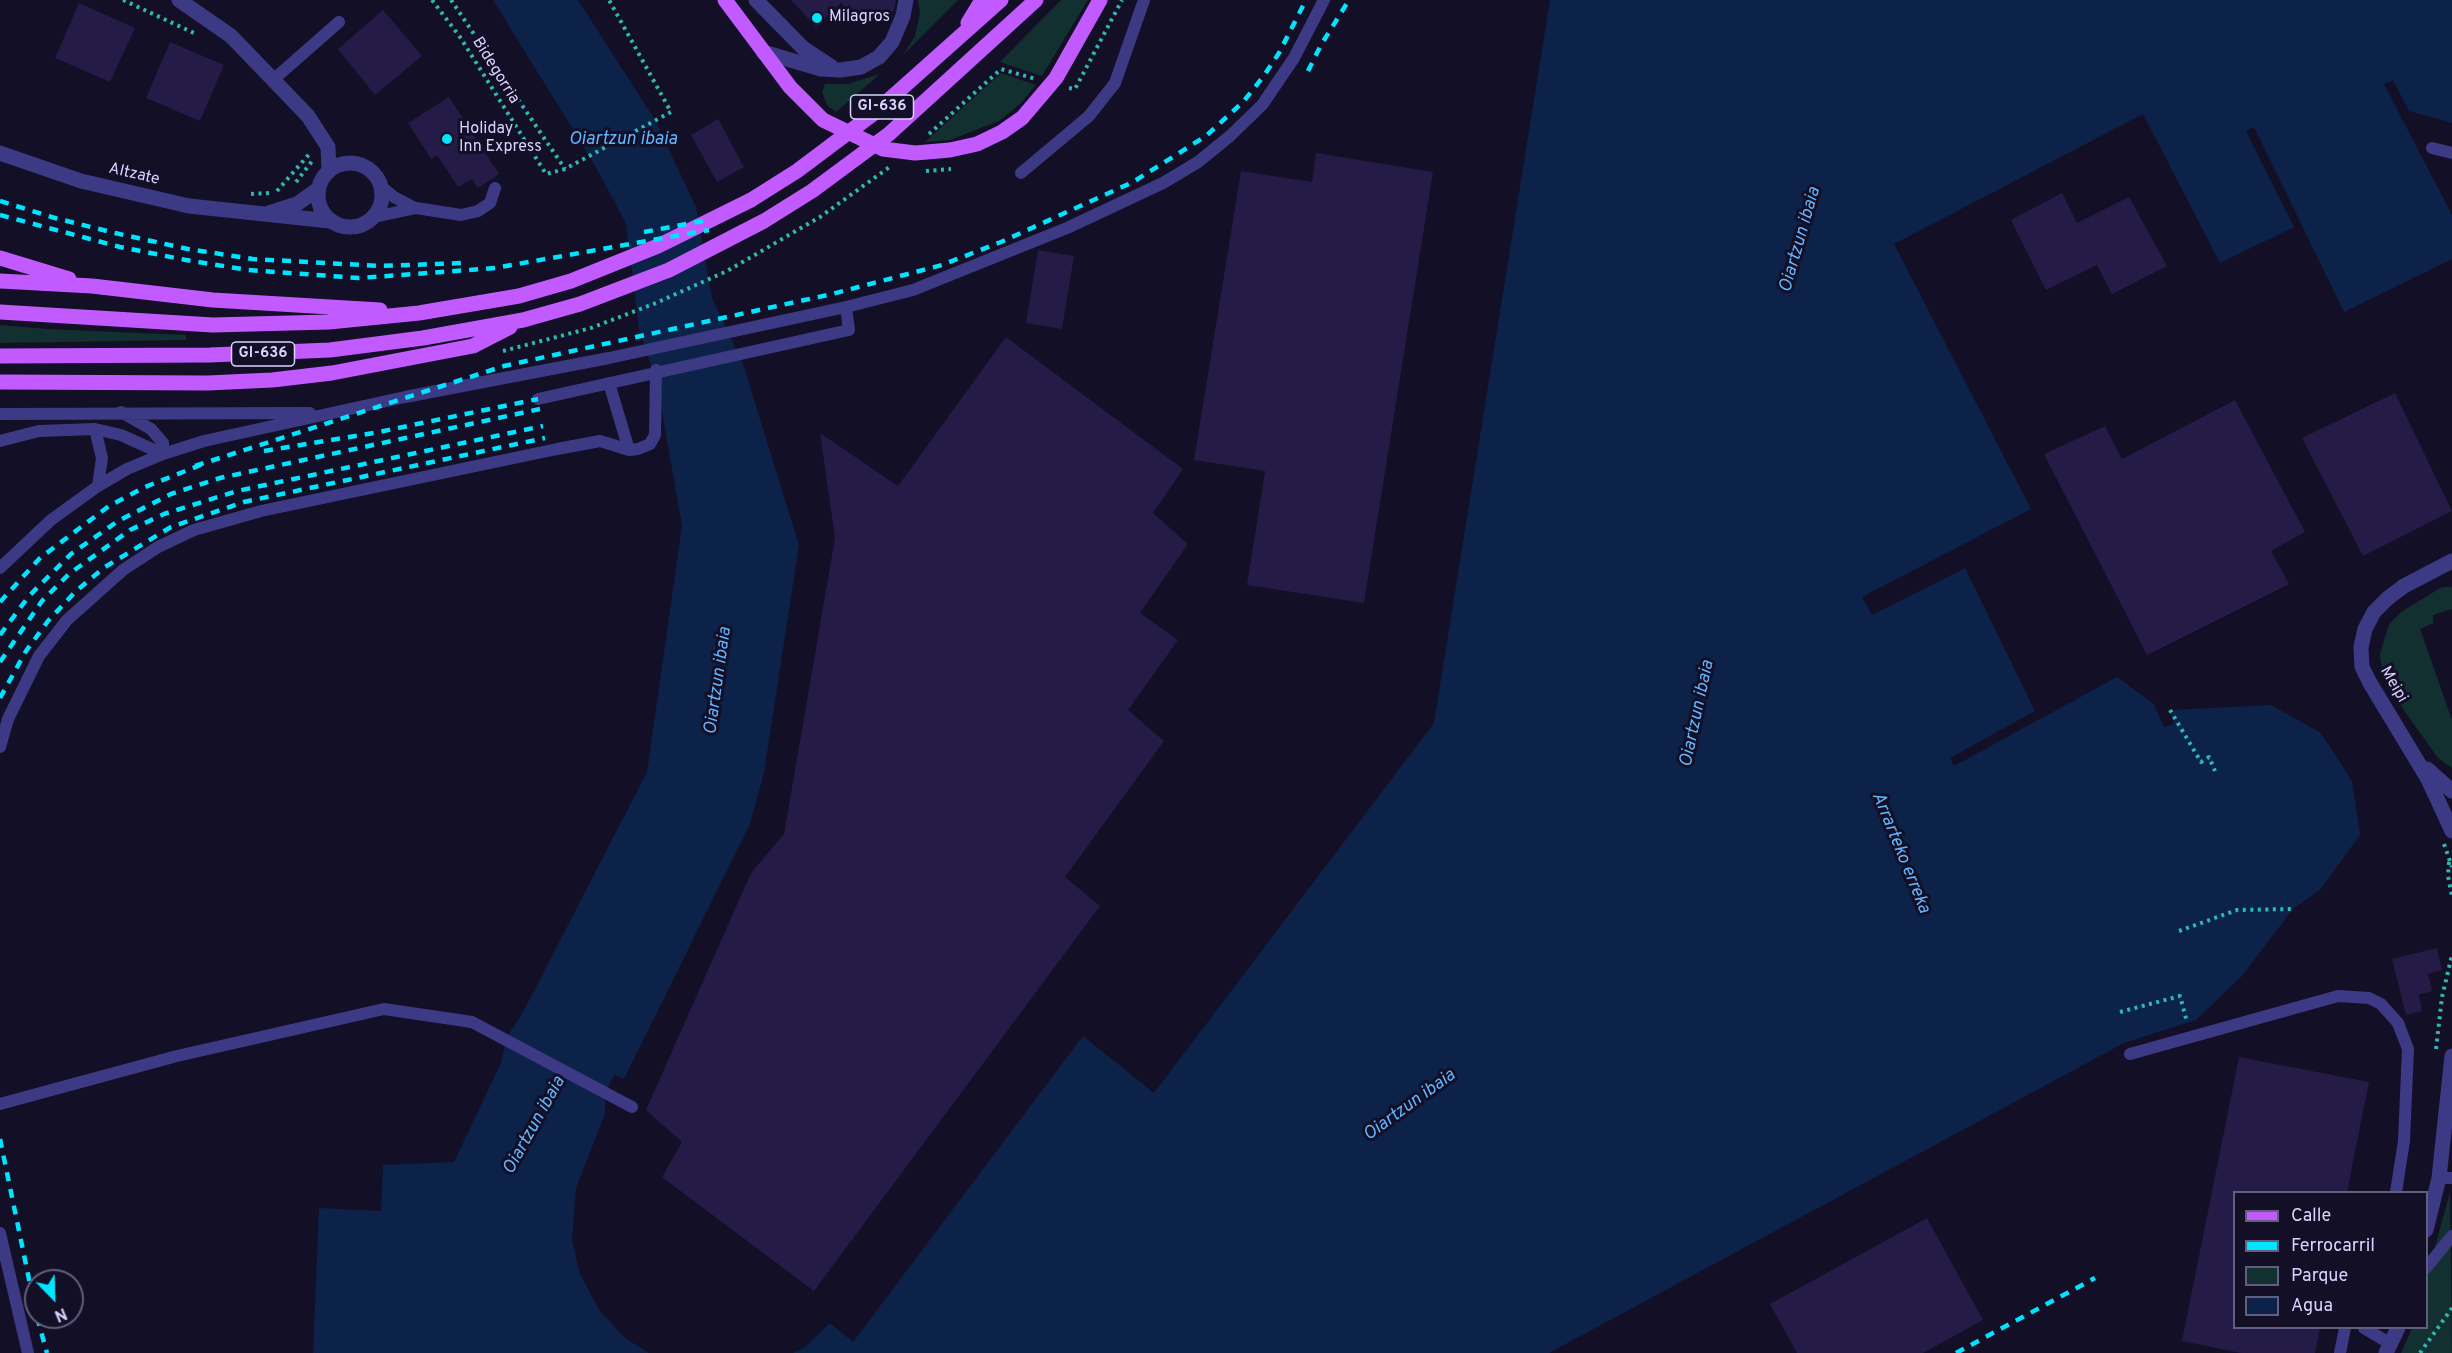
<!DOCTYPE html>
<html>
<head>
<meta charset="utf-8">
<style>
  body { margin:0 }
  #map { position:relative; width:2452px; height:1353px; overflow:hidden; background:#130f26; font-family:Overpass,sans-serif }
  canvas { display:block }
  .legend { position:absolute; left:2233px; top:1191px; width:195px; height:138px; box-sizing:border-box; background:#130f26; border:2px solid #625e7d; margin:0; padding:8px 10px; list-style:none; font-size:18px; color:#d9d4ff }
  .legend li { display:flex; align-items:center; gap:12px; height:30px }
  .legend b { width:30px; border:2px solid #625e7d }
  .north { position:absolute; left:24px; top:1269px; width:60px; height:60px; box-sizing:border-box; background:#130f26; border:2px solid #625e7d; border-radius:50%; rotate:157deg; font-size:16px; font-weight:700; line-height:24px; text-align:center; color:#d9d4ff }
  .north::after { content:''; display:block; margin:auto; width:21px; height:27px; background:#00e5ff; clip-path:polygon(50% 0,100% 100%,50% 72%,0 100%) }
</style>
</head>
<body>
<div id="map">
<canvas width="2452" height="1353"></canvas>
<ul class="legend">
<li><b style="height:8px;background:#c25bff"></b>Calle</li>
<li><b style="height:8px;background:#00e5ff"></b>Ferrocarril</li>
<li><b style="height:16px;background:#12302f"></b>Parque</li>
<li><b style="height:16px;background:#0c2248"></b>Agua</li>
</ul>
<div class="north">N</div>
</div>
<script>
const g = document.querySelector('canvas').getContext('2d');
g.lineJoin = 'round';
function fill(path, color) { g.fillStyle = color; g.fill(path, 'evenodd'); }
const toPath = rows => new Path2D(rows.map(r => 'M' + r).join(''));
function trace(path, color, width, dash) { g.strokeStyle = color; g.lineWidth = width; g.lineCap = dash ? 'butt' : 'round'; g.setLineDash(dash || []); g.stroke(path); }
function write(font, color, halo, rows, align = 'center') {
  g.font = font + ' Overpass,sans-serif'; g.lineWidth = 6; g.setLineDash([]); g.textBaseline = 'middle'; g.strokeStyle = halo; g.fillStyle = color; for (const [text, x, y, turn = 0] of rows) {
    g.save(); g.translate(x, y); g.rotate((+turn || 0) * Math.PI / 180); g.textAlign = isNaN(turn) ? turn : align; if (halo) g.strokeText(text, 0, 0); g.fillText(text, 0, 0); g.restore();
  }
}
fill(toPath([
  [918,0,958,0,903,55,915,36,920,13],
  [1061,0,1088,0,1042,76,1000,62],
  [1001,73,1036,85,1020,104,999,121,950,140,925,142],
  [880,74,836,112,827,105,822,92,825,84,847,84],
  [0,325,47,329,186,335,186,340,0,343],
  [2442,587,2452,587,2452,609,2433,615,2433,623,2420,629,2452,720,2452,768,2438,758,2393,695,2382,671,2380,654,2389,624,2401,612],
  [2450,1192,2452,1353,2401,1353,2412,1328,2426,1328,2427,1276]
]), '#12302f');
fill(toPath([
  [493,0,578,0,655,120,696,207,712,298,743,364,799,545,764,773,750,824,624,1079,614,1075,605,1093,605,1114,576,1188,572,1240,580,1274,600,1311,625,1338,649,1353,313,1353,319,1208,381,1211,383,1165,454,1162,501,1063,506,1038,521,1016,647,772,682,526,657,383,639,329,626,223,593,162],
  [1550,0,2452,0,2452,123,2409,111,2393,80,2384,84,2452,215,2452,259,2344,312,2254,127,2246,131,2294,227,2220,263,2143,114,1894,244,2031,509,1862,597,1872,615,1965,568,2035,711,1950,758,1954,766,2117,677,2154,704,2164,727,2174,724,2170,710,2271,705,2321,733,2352,781,2360,835,2320,890,2293,909,2241,977,2196,1020,2124,1043,1549,1353,793,1353,805,1347,830,1323,853,1342,1083,1036,1154,1093,1434,723]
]), '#0c2248');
fill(toPath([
  [791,0,896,0,894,11,844,18,842,2,816,27],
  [79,3,135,28,110,82,55,58],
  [383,10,422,56,375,95,338,49],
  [170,42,224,65,200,121,146,98],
  [449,97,499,174,478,188,472,179,458,187,437,155,431,159,408,123],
  [718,119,744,167,717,182,691,135],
  [1316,153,1433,172,1364,603,1247,585,1265,471,1194,460,1241,171,1312,182],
  [2062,193,2077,223,2129,197,2167,266,2112,294,2097,265,2046,290,2011,220],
  [1038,250,1074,256,1062,329,1026,323],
  [1006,337,1183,469,1153,513,1188,544,1140,613,1178,640,1128,710,1164,741,1065,877,1100,906,814,1291,662,1177,682,1142,646,1110,751,873,784,834,835,538,820,433,898,486],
  [2395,393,2452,511,2363,556,2302,438],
  [2235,400,2305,532,2271,551,2289,584,2147,655,2044,454,2105,426,2122,459],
  [2437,948,2442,970,2428,974,2432,991,2419,995,2422,1011,2406,1015,2392,959],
  [2239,1057,2369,1082,2347,1192,2235,1192,2235,1328,2320,1328,2315,1353,2241,1353,2182,1341],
  [1927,1218,1983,1320,1923,1353,1797,1353,1770,1304]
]), '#241b47');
trace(toPath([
  [123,0,196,34],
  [432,0,460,37,546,174,565,169,671,112,609,0],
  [451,0,565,169],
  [1069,88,1075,89,1122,0],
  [929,134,1001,69,1036,79],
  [926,171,951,169],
  [296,182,313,160],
  [277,191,311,152],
  [251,194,270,193],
  [503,351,591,328,656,303,727,271,820,217,891,166],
  [2170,710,2201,762,2209,757,2215,771],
  [2444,844,2452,867],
  [2449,862,2448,876,2452,896],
  [2179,931,2237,910,2293,909],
  [2120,1012,2180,996,2187,1022],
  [2436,1049,2442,997,2452,955],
  [2420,1353,2452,1308]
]), '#2fb8b0', 4, [3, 4.5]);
trace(toPath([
  [274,79,339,22],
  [2432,148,2452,153],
  [1021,173,1089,116,1115,83,1144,0],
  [382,187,394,197,415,208],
  [374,217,416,208,461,215,478,211,490,203,495,188],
  [609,383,629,450],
  [538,399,849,330,846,307],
  [0,414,310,413],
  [95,429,102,458,98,486],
  [0,441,39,431,95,429,121,435,163,454,163,443,151,429,121,412],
  [0,568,51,520,98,486,127,469,163,454,204,441,405,397,609,358,846,307,913,290,1067,228,1163,183,1198,162,1230,136,1262,105,1294,58,1324,0],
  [0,747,8,719,39,656,67,620,123,570,158,547,194,530,261,511,557,449,600,441,629,450,638,449,650,444,655,435,656,370],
  [2130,1054,2338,996,2369,998,2381,1004,2398,1023,2408,1049,2404,1141,2396,1192],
  [0,1104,177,1056,384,1009,472,1022,632,1107],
  [2439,1178,2452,1178],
  [0,1233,28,1353],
  [2426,1268,2452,1236],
  [2364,1328,2391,1344],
  [2340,1353,2345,1328]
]), '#3d3a85', 12);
trace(toPath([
  [179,0,231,36,308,116,328,147,329,171],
  [756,0,803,48,832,67],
  [763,52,821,69,840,70,861,67,879,57,892,42,903,16,906,0],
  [0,153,81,181,189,206,330,221],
  '318 195a32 32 0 1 1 64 0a32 32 0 1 1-64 0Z',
  [269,213,297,204,318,189],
  [2452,561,2404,586,2388,598,2374,612,2365,629,2361,647,2362,667,2370,683,2428,779,2452,831],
  [2427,769,2452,791]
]), '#3d3a85', 15);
trace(toPath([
  [2426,1230,2439,1178,2452,1056],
  [2386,1353,2398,1328]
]), '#3d3a85', 15);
trace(toPath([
  [725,0,790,87,823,120,883,149,915,153,950,150,977,144,1002,132,1022,118,1056,78,1100,0],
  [968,23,982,0],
  [0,258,69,279],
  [0,281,92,286,213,300,380,310],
  [0,312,213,325,329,322,419,313,519,296,571,281,658,246,751,200,797,171,873,114,1001,0],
  [0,356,210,355,330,350,423,338,523,320,580,304,669,270,764,221,812,191,889,134,1036,0],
  [0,382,208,383,272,380,332,373,473,346,510,327]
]), '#c25bff', 15);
trace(toPath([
  [1308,71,1321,45,1349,0],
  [0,201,55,218,115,233,188,249,253,259,380,266,464,263],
  [0,215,120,247,186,260,248,270,359,278,495,268,709,230],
  [644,232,708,220],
  [264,451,374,433,538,399],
  [195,466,504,366,832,294,942,265,1001,242,1133,182,1206,136,1243,102,1263,77,1279,53,1306,0],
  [0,602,40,558,109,506,145,487,203,464],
  [0,635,29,596,71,554,118,521,171,494,220,478,540,409],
  [0,662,42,601,69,574,130,530,164,514,237,491,543,426],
  [0,698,26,651,48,621,76,591,105,567,171,527,244,502,545,438],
  [0,1139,36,1313],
  [37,1317,47,1353],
  [1956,1353,2095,1278]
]), '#00e5ff', 4.5, [9, 8]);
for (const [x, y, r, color] of [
  [817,18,6,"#00e5ff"],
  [447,139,6,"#00e5ff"]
]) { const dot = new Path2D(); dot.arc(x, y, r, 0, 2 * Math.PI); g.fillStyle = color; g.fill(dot); trace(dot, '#130f26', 2); }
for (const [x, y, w] of [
  [882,107,63],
  [263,354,63]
]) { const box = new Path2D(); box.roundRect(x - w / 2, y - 12, w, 24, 4.5); g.fillStyle = '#130f26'; g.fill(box); trace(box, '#d9d4ff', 1.5); }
write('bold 15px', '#d9d4ff', null, [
  ["GI-636",882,107],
  ["GI-636",263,354]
]);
write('16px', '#d9d4ff', '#130f26', [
  ["Milagros",829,18],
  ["Holiday",459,130],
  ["Inn Express",459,148]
], 'left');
write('16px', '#d9d4ff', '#130f26', [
  ["Bidegorria",495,71,58],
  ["Altzate",134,175,13],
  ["Meipi",2393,685,60]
]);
write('italic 18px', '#62b6ff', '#130f26', [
  ["Oiartzun ibaia",623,140],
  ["Oiartzun ibaia",1801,240,-74],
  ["Oiartzun ibaia",719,681,-82],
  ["Oiartzun ibaia",1698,714,-78],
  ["Arrarteko erreka",1900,853,68],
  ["Oiartzun ibaia",1410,1106,-36],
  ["Oiartzun ibaia",535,1126,-61]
]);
</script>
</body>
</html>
